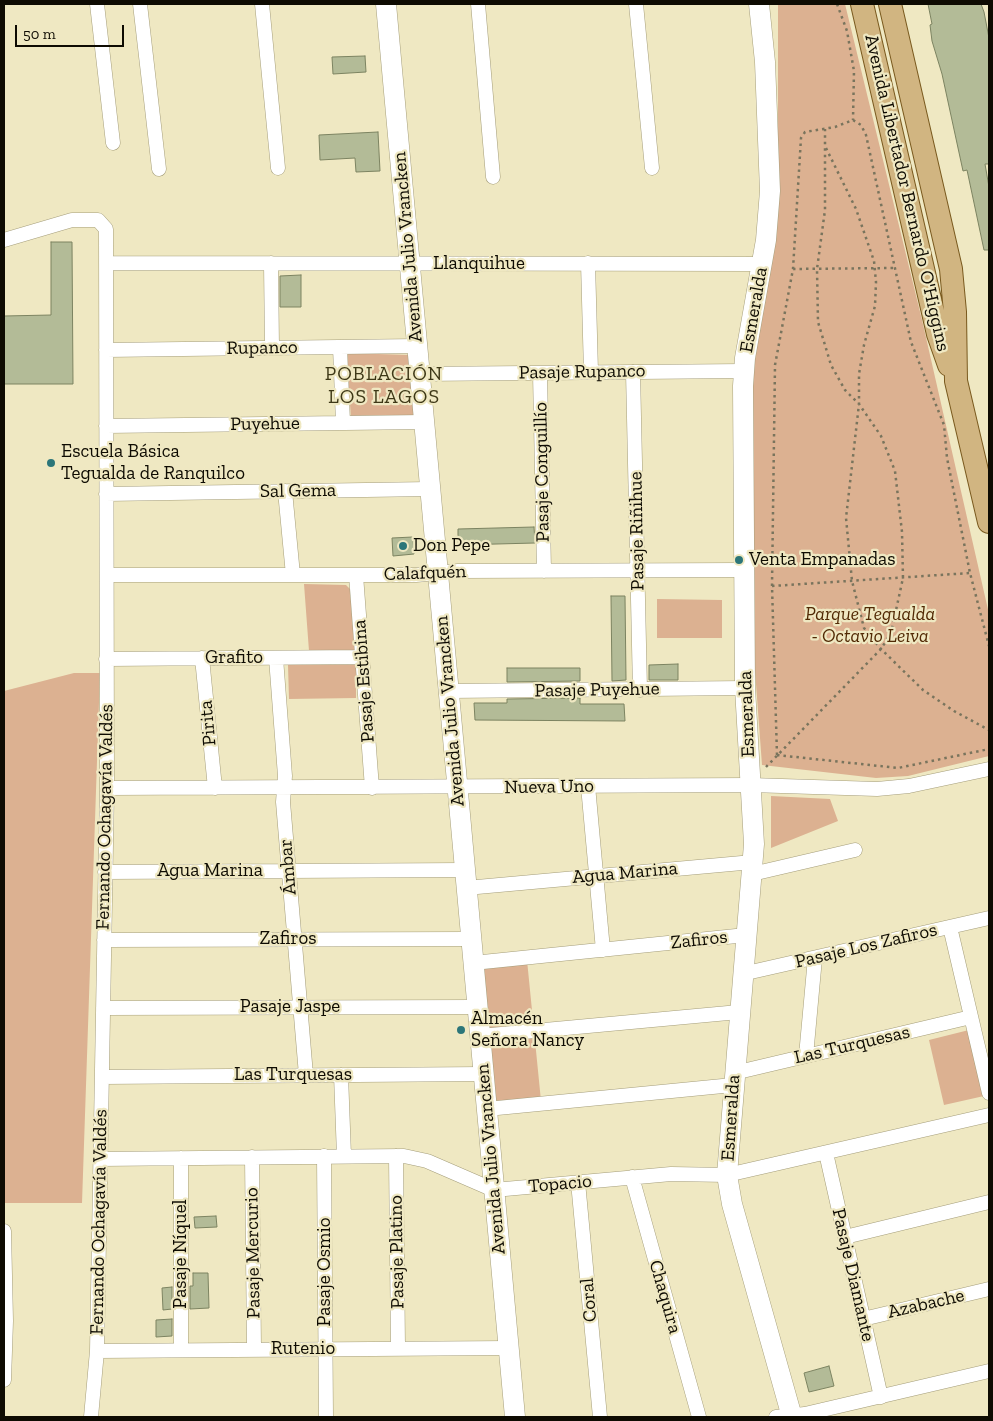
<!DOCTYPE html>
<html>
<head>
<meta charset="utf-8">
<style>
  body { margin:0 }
  #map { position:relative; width:993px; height:1421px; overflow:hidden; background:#efe8c2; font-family:"Zilla Slab",serif }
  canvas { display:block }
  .frame { position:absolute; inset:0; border:5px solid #0e0b02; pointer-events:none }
  .scale { position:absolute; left:15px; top:25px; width:109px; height:22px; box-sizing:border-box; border:2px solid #0e0b02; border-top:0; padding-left:6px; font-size:15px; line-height:18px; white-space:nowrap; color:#0e0b02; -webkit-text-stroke:4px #efe8c2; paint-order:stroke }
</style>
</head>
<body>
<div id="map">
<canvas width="993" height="1421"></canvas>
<div class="frame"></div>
<div class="scale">50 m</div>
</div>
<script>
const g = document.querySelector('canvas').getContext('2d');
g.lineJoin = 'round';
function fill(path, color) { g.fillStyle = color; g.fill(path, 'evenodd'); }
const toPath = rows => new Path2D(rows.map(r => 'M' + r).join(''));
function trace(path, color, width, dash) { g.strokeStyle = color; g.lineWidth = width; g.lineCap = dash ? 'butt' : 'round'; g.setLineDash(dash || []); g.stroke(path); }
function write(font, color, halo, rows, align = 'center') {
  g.font = font + ' "Zilla Slab",serif'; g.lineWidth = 4.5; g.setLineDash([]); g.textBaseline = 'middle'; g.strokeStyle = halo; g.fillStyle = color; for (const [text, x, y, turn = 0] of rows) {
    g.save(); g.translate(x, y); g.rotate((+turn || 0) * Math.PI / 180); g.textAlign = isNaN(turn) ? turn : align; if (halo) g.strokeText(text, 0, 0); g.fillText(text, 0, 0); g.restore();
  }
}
fill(toPath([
  [778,4,845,4,922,320,989,614,989,756,908,776,876,778,762,765,747,563,751,384,771,257,778,161],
  [346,353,410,355,414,415,351,417],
  [304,584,346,585,350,589,355,649,352,652,309,651],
  [657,599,722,600,722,638,657,638],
  [356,664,356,698,289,699,288,665],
  [74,673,100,673,82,1203,4,1203,4,691],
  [771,796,830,799,838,821,771,848],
  [527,960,541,1101,494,1107,481,964],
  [969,1030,984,1096,944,1105,929,1040]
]), '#dcb191');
const building = toPath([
  [928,4,981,4,984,12,989,38,989,164,985,164,989,187,989,250,984,250,967,170,963,171,942,74,932,41,930,25,932,24,928,4],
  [365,56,366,72,333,74,332,57,365,56],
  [378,132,380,171,356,172,355,158,320,160,319,135,378,132],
  [51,242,72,242,73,384,4,384,4,316,51,315,51,242],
  [301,275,301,307,280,307,280,276,301,275],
  [534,527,535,543,458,545,458,529,534,527],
  [413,537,414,554,393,556,392,538,413,537],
  [611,596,625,596,626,680,612,681,611,596],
  [678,664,678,680,649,680,649,665,678,664],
  [507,668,580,668,580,681,507,682,507,668],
  [580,698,580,704,624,704,625,721,475,720,474,703,507,703,507,699,580,698],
  [216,1216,217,1227,195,1228,194,1217,216,1216],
  [193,1273,208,1273,209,1308,190,1309,190,1286,193,1286,193,1273],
  [172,1287,172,1309,163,1310,162,1288,172,1287],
  [172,1319,172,1336,156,1337,156,1320,172,1319],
  [829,1366,834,1386,809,1392,804,1373,829,1366]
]);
fill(building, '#b3bb97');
trace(building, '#7c8361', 1);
const street = toPath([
  [97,4,113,143],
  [140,4,159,169],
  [262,4,278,168],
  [478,4,493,177],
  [636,4,652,168],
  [4,240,72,220,98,220,106,229,107,788,97,1351,91,1417],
  [106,263,763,264],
  [271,263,272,348],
  [588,263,591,372],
  [340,347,343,423],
  [106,350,417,346],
  [633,372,640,690],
  [540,373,544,571],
  [420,374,744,371],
  [106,426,424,422],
  [285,491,293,575],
  [106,494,430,489],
  [107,575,416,575,458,571,744,570],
  [356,575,372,788],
  [202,658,215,788],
  [276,658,285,776,283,802,306,1075],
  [106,659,362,657],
  [449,691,745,688],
  [588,786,603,950],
  [107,788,750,785,877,789,909,786,989,769],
  [105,872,465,870],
  [752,874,855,850],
  [466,888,753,862],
  [950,927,989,1093],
  [104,940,471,939],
  [473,963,746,935],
  [742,974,989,918],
  [103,1008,477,1007],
  [480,1036,739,1012],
  [806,1056,815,958],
  [734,1073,971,1017],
  [341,1075,344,1156],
  [102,1077,484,1074],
  [487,1109,733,1085],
  [826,1153,881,1397],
  [324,1156,326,1417],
  [396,1156,398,1348],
  [252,1157,254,1349],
  [181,1158,181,1350],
  [100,1159,404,1156,427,1161,494,1190,671,1174,727,1175,989,1115],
  [632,1177,699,1417],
  [578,1182,600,1417],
  [4,1231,6,1321,4,1380],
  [845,1237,989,1202],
  [863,1319,989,1289],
  [97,1351,509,1348],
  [776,1417,805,1414,989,1371]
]);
const secondary = toPath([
  [386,4,515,1417],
  [759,4,765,62,770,191,766,240,745,358,743,386,745,688,754,844,727,1175,732,1204,792,1417]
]);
const primary = toPath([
  [862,4,938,334,949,365],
  [890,4,951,269,955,312,956,381,989,522]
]);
trace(street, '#a59e7b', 15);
trace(secondary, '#a59e7b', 21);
trace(primary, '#79591e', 24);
trace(toPath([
  [837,4,847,31,854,71,853,120],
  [826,148,856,209,874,261,876,282,875,306,864,345,859,374,859,404,846,518,852,581,864,628,881,649,923,690,954,711,989,730],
  [793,269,894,268],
  [772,586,970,573],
  [777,755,772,586,775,365,793,269,801,138,805,132,835,127,853,120,861,125,866,135,911,342,944,425,947,458,970,573,989,646],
  [777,755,898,768,989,749],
  [766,767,881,649,891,633,903,578,902,532,895,471,881,436,859,404,845,390,831,365,818,322,817,269,825,210,825,129]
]), '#79745d', 2.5, [2.5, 4]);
trace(street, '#fff', 14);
trace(secondary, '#fff', 20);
trace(primary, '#d1b581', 22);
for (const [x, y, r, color] of [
  [51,463,5,"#2c7679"],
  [403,546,5,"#2c7679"],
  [739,560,5,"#2c7679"],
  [461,1030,5,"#2c7679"]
]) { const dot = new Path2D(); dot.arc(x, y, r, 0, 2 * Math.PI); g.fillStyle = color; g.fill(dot); trace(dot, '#efe8c2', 2); }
write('19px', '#0e0b02', '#efe8c2', [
  ["Avenida Libertador Bernardo O'Higgins",907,193,77],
  ["Avenida Julio Vrancken",408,247,-95],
  ["Llanquihue",479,264],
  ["Esmeralda",754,310,-80],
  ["Rupanco",262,348,-1],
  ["Pasaje Rupanco",582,372,-1],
  ["Puyehue",265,424,-1],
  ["Pasaje Conguillío",542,472,-91],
  ["Sal Gema",298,491,-1],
  ["Pasaje Riñihue",637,531,-91],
  ["Calafquén",425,573,-2],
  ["Grafito",234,658],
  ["Pasaje Estibina",364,681,-94],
  ["Pasaje Puyehue",597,690,-1],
  ["Avenida Julio Vrancken",450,711,-95],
  ["Esmeralda",747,714,-92],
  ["Pirita",208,723,-95],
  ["Nueva Uno",549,787,-1],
  ["Fernando Ochagavía Valdés",105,817,-89],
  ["Ámbar",288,867,-95],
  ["Agua Marina",210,871],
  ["Agua Marina",625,873,-5],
  ["Zafiros",288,939],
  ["Zafiros",699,940,-6],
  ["Pasaje Los Zafiros",866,946,-13],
  ["Pasaje Jaspe",290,1007],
  ["Las Turquesas",852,1045,-13],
  ["Las Turquesas",293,1075],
  ["Esmeralda",731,1118,-86],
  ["Avenida Julio Vrancken",491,1159,-95],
  ["Topacio",560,1184,-5],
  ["Fernando Ochagavía Valdés",99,1222,-89],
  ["Pasaje Platino",397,1252,-91],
  ["Pasaje Mercurio",253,1253,-91],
  ["Pasaje Níquel",181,1254,-90],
  ["Pasaje Osmio",325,1272,-90],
  ["Pasaje Diamante",853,1275,77],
  ["Chaquira",665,1297,74],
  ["Coral",589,1300,-95],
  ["Azabache",926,1304,-13],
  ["Rutenio",303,1349]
]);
write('19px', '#0e0b02', '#efe8c2', [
  ["Escuela Básica",61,452],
  ["Tegualda de Ranquilco",61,474],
  ["Don Pepe",413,546],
  ["Venta Empanadas",749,560],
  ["Almacén",471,1019],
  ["Señora Nancy",471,1041]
], 'left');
write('italic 19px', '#512904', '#efe8c2', [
  ["Parque Tegualda",870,615],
  ["- Octavio Leiva",870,637]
]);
g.letterSpacing = '1px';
write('20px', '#3e3817', '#efe8c2', [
  ["POBLACIÓN",384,374],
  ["LOS LAGOS",384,397]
]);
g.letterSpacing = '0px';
</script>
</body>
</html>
